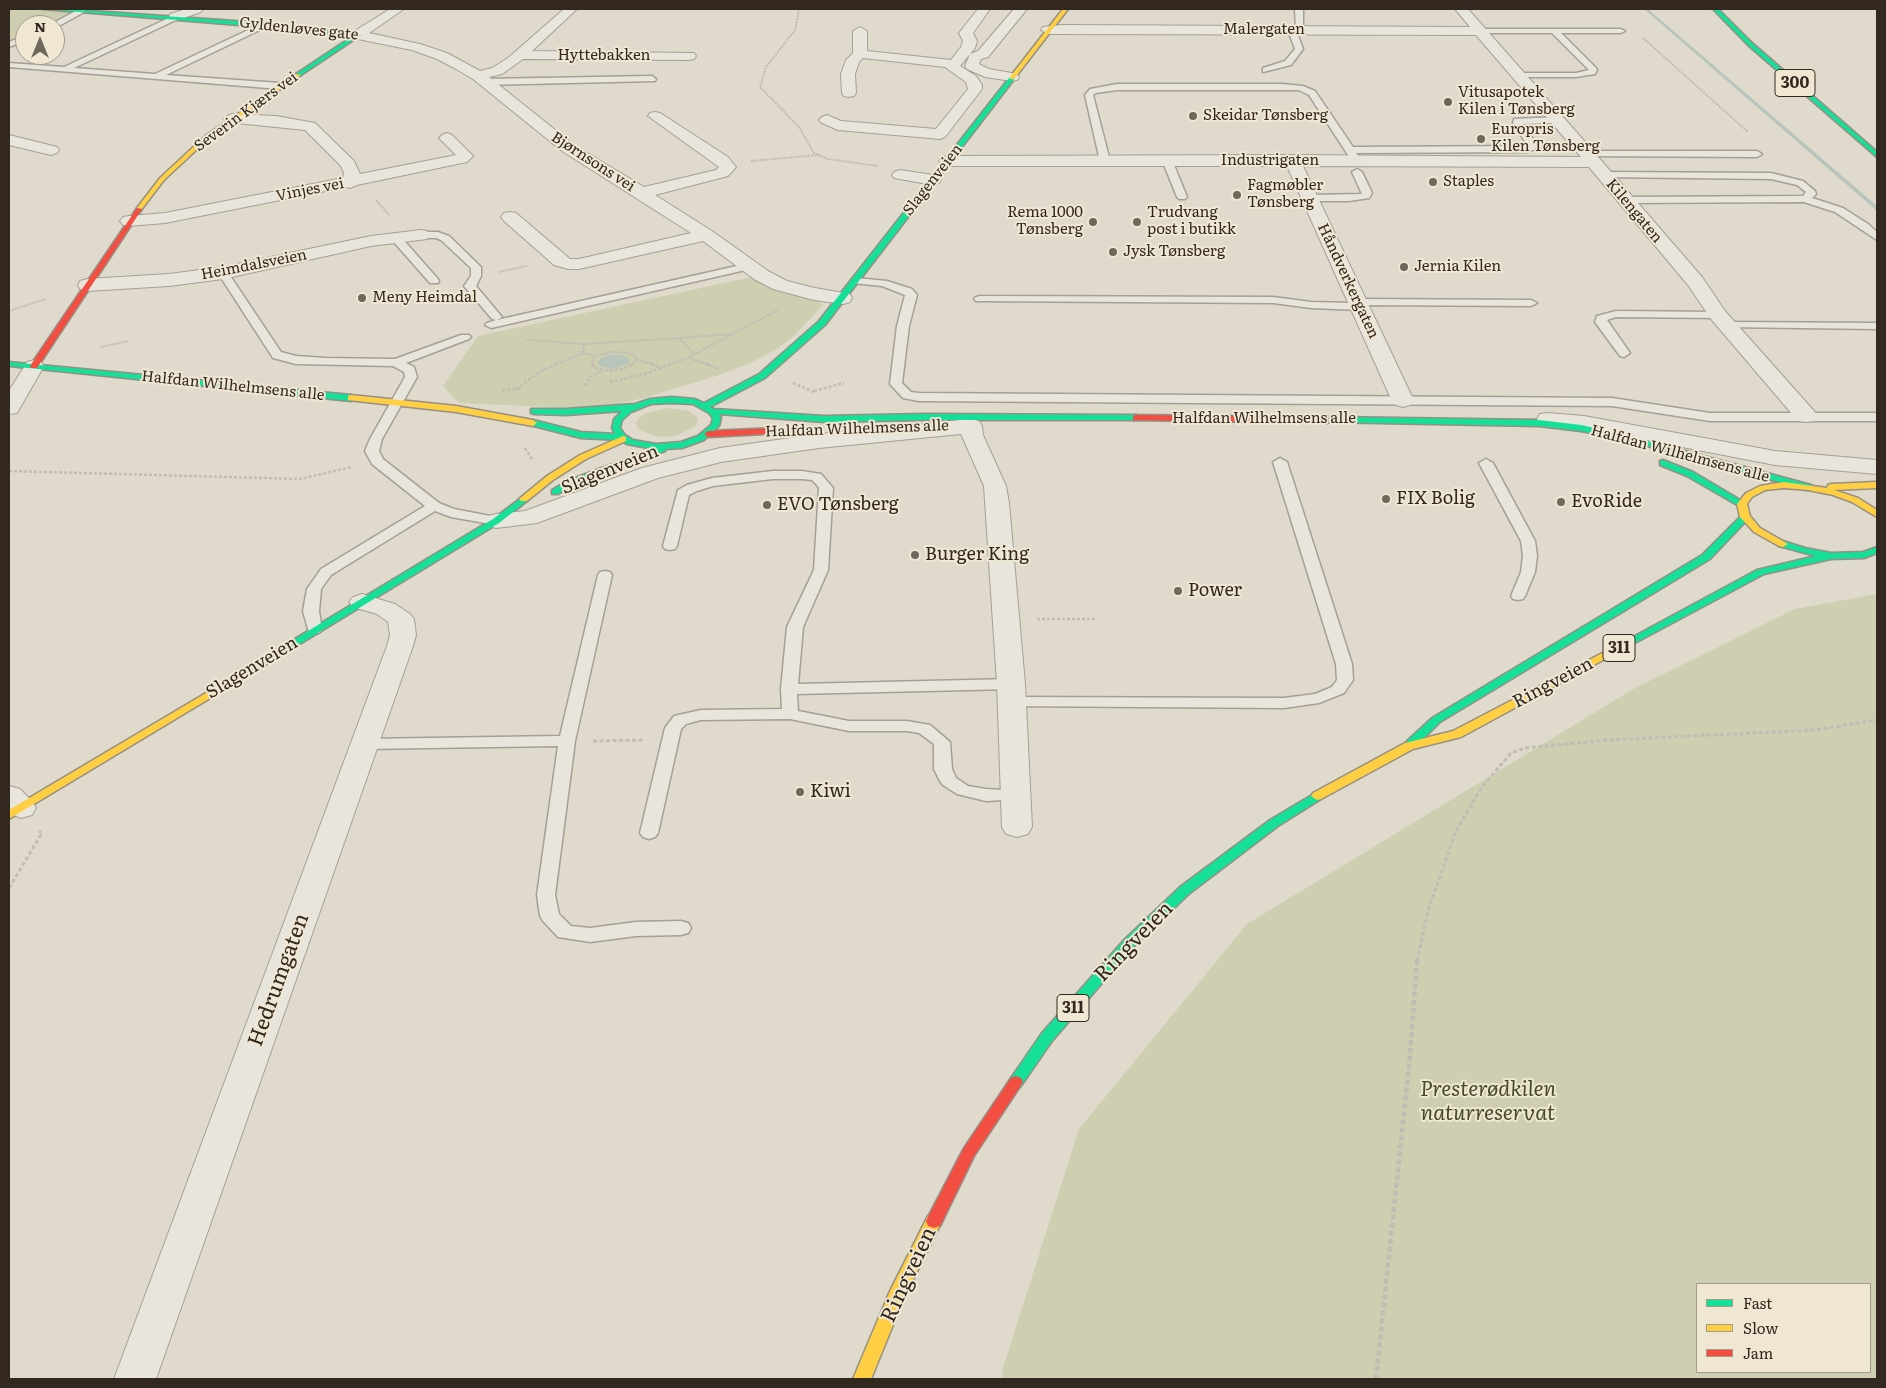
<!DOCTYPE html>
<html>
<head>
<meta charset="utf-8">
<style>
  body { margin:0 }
  #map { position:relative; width:1886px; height:1388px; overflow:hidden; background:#e0dacc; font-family:Literata,serif }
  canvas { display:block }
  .frame { position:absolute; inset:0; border:10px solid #32281f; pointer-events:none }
  .legend { position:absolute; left:1696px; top:1283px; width:175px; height:90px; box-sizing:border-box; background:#f0e7d3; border:1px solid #a49b8b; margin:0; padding:6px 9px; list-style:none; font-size:15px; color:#32281f }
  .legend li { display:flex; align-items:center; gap:10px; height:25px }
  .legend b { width:25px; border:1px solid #a49b8b }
  .north { position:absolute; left:15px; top:15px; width:50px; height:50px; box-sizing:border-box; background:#f0e7d3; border:1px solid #a49b8b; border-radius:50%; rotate:0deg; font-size:14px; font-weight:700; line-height:20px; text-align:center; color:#32281f }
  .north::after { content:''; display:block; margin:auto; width:18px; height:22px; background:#6f665c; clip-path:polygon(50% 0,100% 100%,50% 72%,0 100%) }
</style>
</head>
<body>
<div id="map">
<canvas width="1886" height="1388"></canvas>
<div class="frame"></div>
<ul class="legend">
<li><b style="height:6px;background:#16e098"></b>Fast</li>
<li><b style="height:6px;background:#ffcf43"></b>Slow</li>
<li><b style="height:6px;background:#f24e42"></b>Jam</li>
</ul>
<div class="north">N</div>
</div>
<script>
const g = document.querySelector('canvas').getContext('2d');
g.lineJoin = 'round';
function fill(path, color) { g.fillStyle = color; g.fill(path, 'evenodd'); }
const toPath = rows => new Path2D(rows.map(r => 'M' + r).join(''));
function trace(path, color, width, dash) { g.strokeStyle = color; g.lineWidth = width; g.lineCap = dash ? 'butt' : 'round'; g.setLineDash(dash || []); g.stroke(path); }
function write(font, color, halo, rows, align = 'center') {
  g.font = font + ' Literata,serif'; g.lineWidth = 4; g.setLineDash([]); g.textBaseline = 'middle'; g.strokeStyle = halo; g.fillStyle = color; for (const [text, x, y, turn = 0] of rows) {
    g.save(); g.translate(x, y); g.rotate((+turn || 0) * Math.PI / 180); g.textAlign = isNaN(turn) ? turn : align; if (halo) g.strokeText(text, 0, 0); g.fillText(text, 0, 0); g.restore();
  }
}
fill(toPath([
  [9,9,46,9,82,11,52,25,25,25,25,37,9,45],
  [761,275,815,298,823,305,795,335,777,349,752,362,719,375,644,398,613,405,573,408,459,403,443,386,478,336],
  [668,408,689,411,696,416,698,421,695,426,678,435,665,437,654,436,638,429,636,423,639,418,646,413],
  [1877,594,1877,1379,1003,1379,1002,1371,1079,1129,1247,924,1635,688,1795,609],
  [1697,1284,1870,1284,1870,1372,1697,1372]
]), '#ceceb0');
fill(toPath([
  [609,355,622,355,630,360,629,363,612,369,600,366,598,363,599,360]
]), '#b7c5bc');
fill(toPath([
  [1644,9,1648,9,1877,206,1877,211,1644,9]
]), '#b7c5bc');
const lane = toPath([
  [79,9,86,11,57,27,50,25,79,9],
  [1295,9,1303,9,1303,32,1296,30,1295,9],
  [175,15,179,17,178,19,74,68,155,74,263,23,266,23,266,27,166,75,280,83,284,86,280,89,9,67,9,63,64,67,175,15],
  [1289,28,1296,30,1303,49,1291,65,1263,72,1263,68,1285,61,1295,49,1288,30,1289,28],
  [1477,29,1621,29,1625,31,1621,33,1561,33,1596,68,1597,70,1595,74,1576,77,1518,77,1514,75,1515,73,1576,73,1589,70,1552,33,1477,33,1477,29],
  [25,36,25,41,9,47,9,42,25,36],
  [652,76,656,79,655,81,484,85,480,82,484,79,652,76],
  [1117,84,1282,84,1303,86,1315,91,1353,147,1526,146,1527,144,1513,124,1514,119,1557,117,1561,120,1557,123,1521,124,1537,144,1535,149,1527,152,1356,153,1363,162,1358,165,1355,164,1346,152,1309,95,1299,90,1117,90,1096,93,1093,95,1110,161,1105,164,1100,161,1085,95,1090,89,1117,84],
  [1587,151,1757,151,1762,154,1757,157,1584,156,1582,154,1587,151],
  [1167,157,1172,160,1187,197,1185,199,1179,199,1177,197,1162,160,1167,157],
  [1357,169,1362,172,1372,193,1369,198,1349,201,1310,201,1305,198,1310,195,1362,194,1352,172,1357,169],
  [1604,172,1771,173,1803,181,1815,191,1816,194,1812,198,1843,208,1868,224,1877,232,1877,240,1835,212,1804,202,1625,203,1620,200,1625,197,1803,196,1806,192,1797,185,1771,179,1601,177,1599,175,1604,172],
  [438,232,449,236,481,267,481,276,476,286,502,317,497,320,750,263,755,266,750,269,491,328,485,325,487,323,496,320,492,319,464,286,471,276,471,268,441,240,436,238,421,238,416,235,421,232,438,232],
  [396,235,400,236,438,279,439,281,438,283,430,283,392,240,391,238,392,236,396,235],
  [223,270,227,271,281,352,296,356,325,358,395,359,461,335,469,335,471,337,469,339,406,363,414,367,417,377,382,439,379,451,383,459,439,503,454,509,501,518,503,521,501,524,496,525,451,517,435,511,331,575,321,589,319,611,322,630,319,633,309,633,303,611,307,589,321,569,425,506,372,464,365,451,370,439,405,377,404,372,393,366,296,364,273,358,218,273,223,270],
  [856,278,887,281,912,289,917,295,909,326,902,383,911,392,919,393,1612,398,1710,413,1877,413,1877,421,1710,421,1612,406,919,401,903,398,890,384,897,326,905,295,882,286,852,283,851,281,856,278],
  [980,296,1273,297,1311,302,1353,303,1354,300,1358,299,1531,300,1537,303,1531,306,1365,305,1364,309,1360,310,1311,308,1273,303,976,301,974,299,976,297,980,296],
  [1616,311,1718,312,1724,315,1718,318,1616,317,1607,320,1630,353,1624,357,1620,356,1595,322,1597,316,1616,311],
  [1727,322,1877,323,1877,329,1723,327,1721,325,1727,322],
  [1280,458,1287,462,1352,664,1353,680,1344,693,1319,703,1284,708,1006,706,1004,702,1006,698,1012,697,1284,698,1315,694,1332,687,1337,680,1336,664,1273,462,1280,458],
  [1486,459,1493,463,1535,541,1537,556,1535,572,1525,596,1523,599,1518,600,1513,599,1511,596,1521,572,1523,556,1521,541,1479,463,1486,459],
  [773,471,802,471,821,474,833,488,828,570,803,627,798,684,1011,679,1017,681,1019,684,1017,687,1011,689,797,694,798,711,849,721,907,721,930,725,950,742,952,769,956,778,968,786,986,789,1022,791,1025,795,1022,799,986,801,957,794,943,785,940,781,934,769,934,744,919,733,907,731,849,731,790,719,701,720,686,724,681,729,658,833,655,837,649,839,643,837,640,833,665,728,674,716,701,710,782,709,781,689,787,627,814,570,819,488,816,484,812,480,802,479,773,479,713,486,697,491,689,495,677,546,675,549,670,550,665,549,663,546,678,490,687,485,712,478,773,471],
  [605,571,610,572,612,575,575,741,555,895,559,914,571,926,590,928,636,922,681,921,688,923,691,928,688,933,681,935,636,936,590,942,558,937,543,921,540,916,537,895,558,746,364,749,358,748,356,744,358,740,364,739,560,736,598,575,600,572,605,571]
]);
const street = toPath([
  [186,9,203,9,201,12,175,21,169,17,170,14,186,9],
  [390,9,404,9,369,33,420,44,447,53,480,71,492,68,508,58,564,9,577,9,532,51,694,53,696,56,694,59,689,60,523,59,502,74,489,77,574,145,644,187,716,170,719,167,648,116,650,113,655,112,660,113,728,157,736,167,728,176,655,195,712,231,768,271,787,281,815,288,850,294,852,298,850,302,843,304,814,300,773,289,754,279,703,241,579,269,568,269,554,265,504,221,501,217,504,213,510,212,516,213,570,259,579,259,691,233,562,151,473,79,456,69,437,59,412,50,353,38,351,35,353,32,390,9],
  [978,9,990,9,973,33,977,41,975,48,960,66,976,76,982,85,982,89,945,137,940,139,838,130,822,123,819,120,822,117,827,115,841,121,936,129,968,89,966,82,945,67,863,58,859,62,855,74,856,93,854,96,849,97,844,96,842,93,841,74,846,60,853,53,853,31,860,27,867,31,867,51,951,60,961,47,963,41,959,33,978,9],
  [1014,9,1027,9,988,57,981,59,979,64,989,69,1017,74,1019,77,1017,80,1012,81,985,77,967,69,965,66,970,54,978,51,1014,9],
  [1455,9,1468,9,1593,151,1702,277,1725,311,1814,411,1817,416,1814,421,1806,422,1798,421,1711,319,1688,285,1589,167,1303,166,1414,401,1410,405,1403,407,1396,405,1392,401,1287,166,947,166,941,164,939,161,941,158,947,156,1292,155,1581,157,1476,35,1048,34,1041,30,1043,27,1061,25,1470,27,1455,9],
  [232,114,276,116,315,123,354,161,360,174,456,155,439,138,442,135,447,133,452,135,473,156,467,162,357,185,350,188,346,187,165,223,129,226,123,225,120,221,123,217,129,216,165,213,343,178,344,173,341,166,305,130,227,122,224,119,227,116,232,114],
  [9,135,57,147,59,150,57,153,51,155,9,145,9,135],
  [900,170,933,175,939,177,941,180,939,183,933,185,894,178,892,175,894,172,900,170],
  [421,230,427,231,430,235,427,239,371,246,223,279,169,286,87,291,80,289,78,285,80,281,87,279,169,274,223,267,371,236,421,230],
  [34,360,41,362,44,366,17,413,9,414,9,391,27,362,34,360],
  [1548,413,1584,416,1775,451,1877,460,1877,474,1775,465,1584,428,1540,424,1537,419,1540,414,1548,413],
  [971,419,979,421,982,426,983,435,1006,486,1009,503,1025,684,1032,827,1028,834,1017,837,1006,834,1002,827,997,684,984,486,961,434,819,448,721,462,658,478,537,523,496,528,488,526,484,521,488,516,496,514,525,511,642,468,720,448,819,434,971,419],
  [362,594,395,604,410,614,414,619,416,635,413,646,156,1379,114,1379,387,646,390,635,388,622,377,614,353,607,349,602,353,597,362,594],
  [9,786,20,789,32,801,36,808,32,815,21,818,9,813,9,786]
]);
const fast = toPath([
  [43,9,64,9,263,23,361,35,298,77,296,74,353,36,263,27,43,9],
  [1713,9,1718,9,1752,43,1877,152,1877,157,1748,45,1713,9],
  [1010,77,1015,78,825,325,765,378,710,407,714,409,824,416,923,414,1136,415,1139,416,1139,420,923,420,824,422,719,414,721,418,719,426,704,440,682,448,666,449,665,451,573,485,558,494,552,494,552,490,567,481,653,449,627,444,619,440,581,438,530,425,529,423,533,420,581,432,615,434,612,428,614,419,622,411,566,415,534,414,531,413,531,409,566,409,635,404,650,399,671,397,695,399,704,403,759,374,819,321,1010,77],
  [671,403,693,404,709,413,713,418,711,425,698,436,681,442,656,444,633,440,625,435,620,428,622,420,631,412,651,404,671,403],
  [9,362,351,395,355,398,351,401,9,366,9,362],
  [1327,417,1539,420,1581,425,1626,435,1811,485,1813,487,1808,490,1622,439,1581,431,1539,426,1324,422,1323,420,1327,417],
  [1663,460,1693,472,1747,504,1745,506,1739,506,1687,476,1660,465,1660,461,1663,460],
  [524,496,529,499,527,501,499,523,247,676,243,677,237,674,493,519,524,496],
  [1745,514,1750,517,1748,519,1710,559,1440,722,1416,746,1408,746,1406,743,1408,740,1432,718,1702,555,1742,515,1745,514],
  [1783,541,1805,548,1831,553,1863,552,1877,547,1877,553,1864,558,1831,559,1764,574,1616,653,1612,654,1607,651,1757,570,1816,556,1779,546,1778,544,1783,541],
  [1317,792,1323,796,1321,799,1278,826,1190,893,1135,945,1052,1041,1021,1086,1016,1088,1011,1086,1009,1082,1011,1078,1042,1033,1125,939,1180,887,1270,820,1317,792]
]);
const slow = toPath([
  [1063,9,1068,9,1014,79,1010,79,1010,77,1063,9],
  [296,74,301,75,208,139,164,180,141,210,137,210,137,208,160,178,204,137,296,74],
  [351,395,456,406,533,420,537,423,533,426,456,412,348,400,348,396,351,395],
  [623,436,626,437,626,441,586,459,553,480,527,501,521,501,519,499,547,476,580,455,623,436],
  [1784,482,1827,488,1828,485,1831,484,1877,482,1877,488,1834,490,1858,498,1877,510,1877,517,1852,502,1833,495,1808,490,1784,488,1765,490,1752,497,1747,504,1750,516,1760,528,1788,544,1783,547,1779,546,1754,532,1740,517,1737,504,1746,493,1760,486,1784,482],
  [1612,648,1616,649,1617,651,1616,653,1461,737,1413,749,1321,799,1317,800,1311,796,1313,793,1405,743,1453,731,1612,648],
  [243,671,249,674,247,676,9,819,9,810,243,671],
  [934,1214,940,1216,942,1221,904,1298,871,1379,853,1379,890,1291,928,1216,934,1214]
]);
const jam = toPath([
  [137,208,142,209,37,368,31,368,30,366,137,208],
  [1136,415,1327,417,1331,420,1327,423,1133,420,1133,416,1136,415],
  [779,428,783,431,782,433,708,437,704,434,708,431,779,428],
  [1016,1076,1021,1078,1023,1082,974,1156,940,1226,934,1228,928,1226,926,1221,964,1148,1011,1078,1016,1076]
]);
trace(lane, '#a59f95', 3);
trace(street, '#a59f95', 2);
trace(fast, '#958f85', 3);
trace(slow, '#958f85', 3);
trace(jam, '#958f85', 3);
trace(toPath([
  [799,9,795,30,766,67,760,87,799,127,814,153,828,159,878,166],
  [1643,38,1748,132],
  [751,161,819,155],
  [376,200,390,216],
  [499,272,527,266],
  [9,311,46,299],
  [680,338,729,334],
  [527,340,584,344,679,338,694,354],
  [584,344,583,353,596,356],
  [100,347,129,341],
  [688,358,710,365],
  [637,360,655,365],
  [554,365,583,353],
  [593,365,592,360,596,356,612,352,629,353,635,356,637,360,631,365],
  [668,365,687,358,778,310]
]), '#c1bcb4', 2, [2, 1]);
trace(toPath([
  [592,364,595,368,611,371,629,367,632,364],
  [651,364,660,367],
  [706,364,720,369],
  [610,382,648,373,671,364],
  [793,383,816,393],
  [585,386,590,377,602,371],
  [516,389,543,370,557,364],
  [502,390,520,389],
  [814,391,844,383],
  [525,448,532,459],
  [9,471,300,479,352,467],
  [1037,619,1097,619]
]), '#c1bcb4', 2.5, [3, 2]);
trace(toPath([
  [593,741,645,740],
  [9,888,42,833,39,831],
  [1417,961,1428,911,1455,833,1481,788,1511,753,1525,748,1607,740,1815,730,1877,720]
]), '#c1bcb4', 3, [4, 2.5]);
trace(toPath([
  [1376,1379,1410,1056,1417,960]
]), '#c1bcb4', 4.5, [5, 3]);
fill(lane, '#e8e5dd');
fill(street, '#e8e5dd');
fill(fast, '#16e098');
fill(slow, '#ffcf43');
fill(jam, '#f24e42');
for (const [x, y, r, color] of [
  [1448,102,5,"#6f665c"],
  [1193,116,5,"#6f665c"],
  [1481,139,5,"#6f665c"],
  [1433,182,5,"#6f665c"],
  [1237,195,5,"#6f665c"],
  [1093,222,5,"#6f665c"],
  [1137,222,5,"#6f665c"],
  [1113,252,5,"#6f665c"],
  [1404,267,5,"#6f665c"],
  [362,298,5,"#6f665c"],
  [1386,499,5,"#6f665c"],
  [1561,502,5,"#6f665c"],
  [767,505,5,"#6f665c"],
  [915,555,5,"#6f665c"],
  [1178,591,5,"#6f665c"],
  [800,792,5,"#6f665c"]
]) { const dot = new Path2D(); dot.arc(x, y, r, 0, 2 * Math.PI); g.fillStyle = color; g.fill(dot); trace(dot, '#f0e7d3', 2); }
write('15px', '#32281f', '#f0e7d3', [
  ["Gyldenløves gate",299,29,6],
  ["Malergaten",1264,30],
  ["Hyttebakken",604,56],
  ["Severin Kjærs vei",246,112,-36],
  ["Industrigaten",1270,161],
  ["Bjørnsons vei",593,162,33],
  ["Slagenveien",933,180,-52],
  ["Vinjes vei",310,190,-11],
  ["Kilengaten",1634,211,50],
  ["Heimdalsveien",254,265,-11],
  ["Håndverkergaten",1348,281,65],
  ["Halfdan Wilhelmsens alle",233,386,6],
  ["Halfdan Wilhelmsens alle",1264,419],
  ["Halfdan Wilhelmsens alle",857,429,-2],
  ["Halfdan Wilhelmsens alle",1680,454,15]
]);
write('15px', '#32281f', '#f0e7d3', [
  ["Vitusapotek",1458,93],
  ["Kilen i Tønsberg",1458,110],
  ["Skeidar Tønsberg",1203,116],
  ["Europris",1491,130],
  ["Kilen Tønsberg",1491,147],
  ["Staples",1443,182],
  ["Fagmøbler",1247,186],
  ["Tønsberg",1247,203],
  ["Rema 1000",1083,213,"right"],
  ["Tønsberg",1083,230,"right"],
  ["Trudvang",1147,213],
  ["post i butikk",1147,230],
  ["Jysk Tønsberg",1123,252],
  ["Jernia Kilen",1414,267],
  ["Meny Heimdal",372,298]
], 'left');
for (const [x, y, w] of [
  [1795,83,40],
  [1619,648,32],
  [1073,1008,32]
]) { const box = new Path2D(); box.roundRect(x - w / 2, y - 13.5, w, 27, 4); g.fillStyle = '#f0e7d3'; g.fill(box); trace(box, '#32281f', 1); }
write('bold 16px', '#32281f', null, [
  ["300",1795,83],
  ["311",1619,648],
  ["311",1073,1008]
]);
write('18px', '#32281f', '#f0e7d3', [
  ["Slagenveien",610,470,-22],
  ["Slagenveien",252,668,-31],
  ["Ringveien",1553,683,-28]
]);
write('18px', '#32281f', '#f0e7d3', [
  ["FIX Bolig",1396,499],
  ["EvoRide",1571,502],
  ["EVO Tønsberg",777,505],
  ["Burger King",925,555],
  ["Power",1188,591],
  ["Kiwi",810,792]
], 'left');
write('21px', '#32281f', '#f0e7d3', [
  ["Ringveien",1134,942,-46],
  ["Hedrumgaten",279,980,-70],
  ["Ringveien",909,1275,-65]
]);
write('italic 21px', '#444c28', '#f0e7d3', [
  ["Presterødkilen",1488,1090],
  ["naturreservat",1488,1114]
]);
</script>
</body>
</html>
